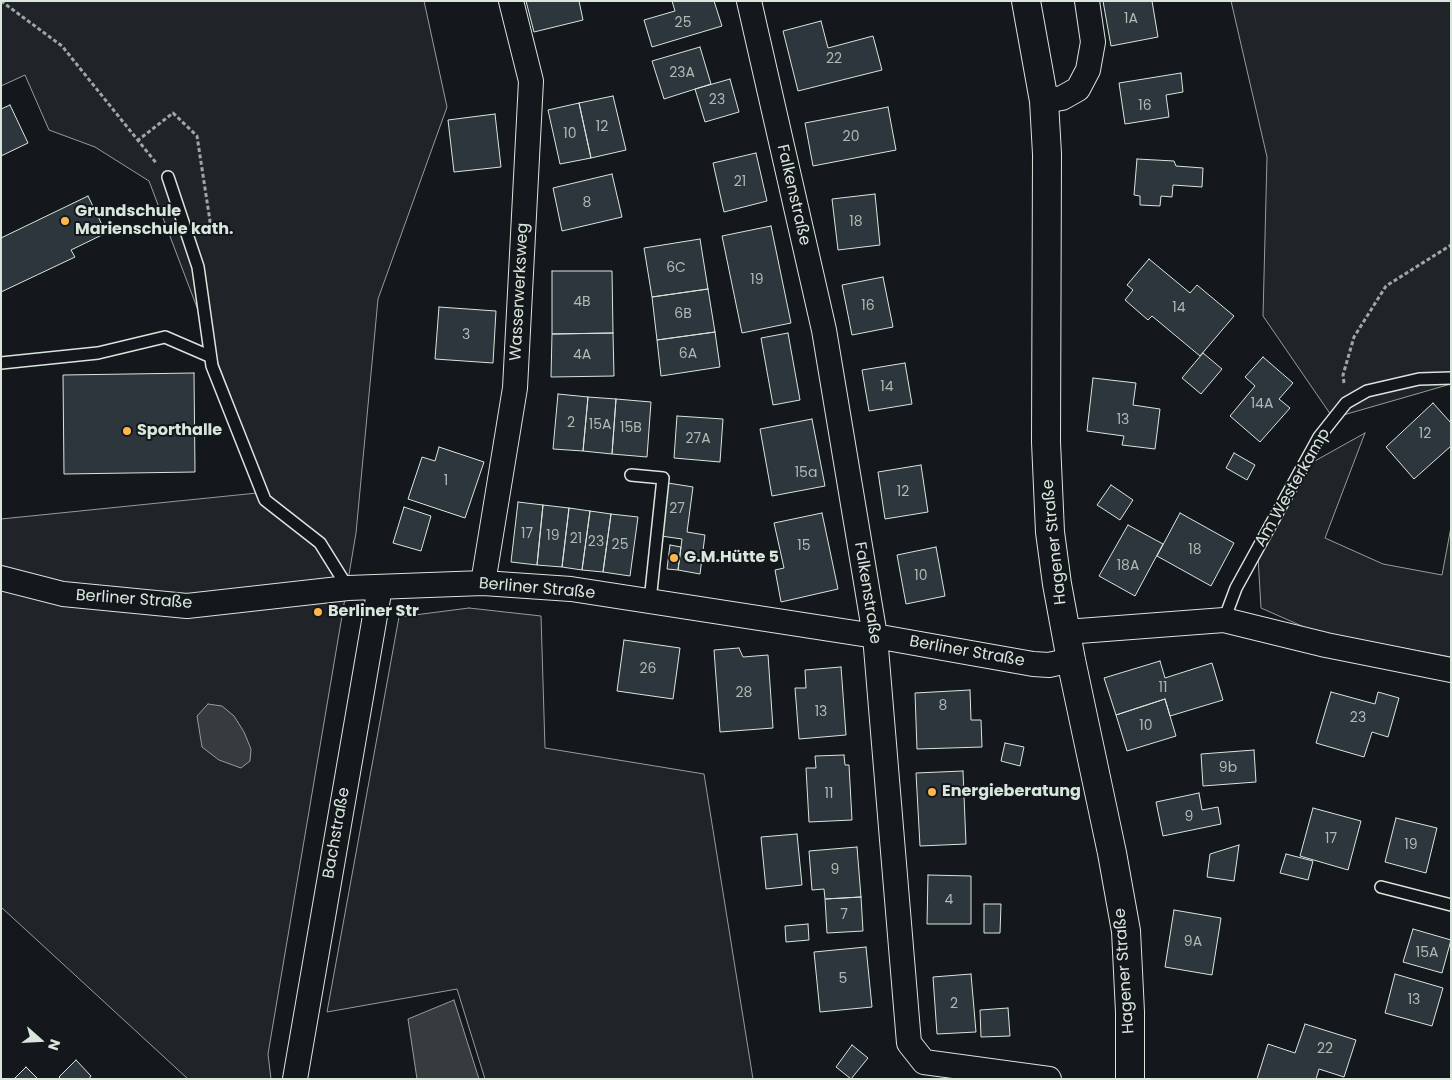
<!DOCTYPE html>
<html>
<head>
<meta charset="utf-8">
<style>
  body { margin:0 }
  #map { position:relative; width:1452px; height:1080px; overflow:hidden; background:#14181c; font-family:Poppins,sans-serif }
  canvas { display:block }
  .frame { position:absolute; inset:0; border:2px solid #d8e6dc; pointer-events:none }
  .north { position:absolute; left:15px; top:1015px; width:50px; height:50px; -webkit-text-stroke:4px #14181c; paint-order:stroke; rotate:109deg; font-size:14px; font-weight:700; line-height:20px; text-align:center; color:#d8e6dc }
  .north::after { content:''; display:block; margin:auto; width:18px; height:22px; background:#d8e6dc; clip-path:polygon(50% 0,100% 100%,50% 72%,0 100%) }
</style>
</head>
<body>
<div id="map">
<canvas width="1452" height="1080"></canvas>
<div class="frame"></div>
<div class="north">N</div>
</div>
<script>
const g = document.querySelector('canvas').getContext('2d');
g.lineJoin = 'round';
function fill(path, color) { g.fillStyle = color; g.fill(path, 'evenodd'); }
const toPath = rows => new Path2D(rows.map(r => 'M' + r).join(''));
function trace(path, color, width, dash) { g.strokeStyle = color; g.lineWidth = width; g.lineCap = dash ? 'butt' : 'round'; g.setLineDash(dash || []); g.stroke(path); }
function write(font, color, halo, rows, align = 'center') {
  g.font = font + ' Poppins,sans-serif'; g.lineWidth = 4; g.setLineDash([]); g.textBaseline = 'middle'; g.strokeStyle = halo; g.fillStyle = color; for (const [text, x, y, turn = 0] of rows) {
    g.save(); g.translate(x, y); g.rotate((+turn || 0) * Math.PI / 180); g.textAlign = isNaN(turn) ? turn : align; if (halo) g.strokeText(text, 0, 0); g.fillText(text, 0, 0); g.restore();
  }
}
const green = toPath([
  [1,1,424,1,447,107,378,299,356,533,268,1054,271,1079,188,1079,1,907,1,519,267,492,149,181,95,147,49,130,25,75,1,86,1,1],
  [1231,1,1451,1,1451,384,1333,418,1263,316,1267,157,1231,1],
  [1365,433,1325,538,1383,564,1442,575,1451,527,1451,657,1313,631,1261,608,1258,557,1313,462,1365,433],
  [469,608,541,616,545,748,704,774,753,1079,485,1079,457,989,327,1012,399,617,469,608]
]);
fill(green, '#202428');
trace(green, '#939e99', 1);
const water = toPath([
  [208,704,222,706,234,716,244,732,251,749,250,761,241,768,219,760,202,747,197,716,208,704],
  [454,1000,479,1079,417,1079,408,1019,454,1000]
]);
fill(water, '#363b3e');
trace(water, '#939e99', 1);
const building = toPath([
  [526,1,579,1,583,20,534,32,526,1],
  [672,1,714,1,722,26,652,47,644,20,675,11,672,1],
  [1103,1,1152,1,1158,37,1111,46,1103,1],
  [821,21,828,48,873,36,882,70,798,91,783,31,821,21],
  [700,47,711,84,664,99,652,61,700,47],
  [1181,73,1183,92,1166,95,1169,117,1125,124,1119,83,1181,73],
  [730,79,739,112,705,122,695,89,730,79],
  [613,96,626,150,591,158,579,103,613,96],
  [579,103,591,158,560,164,548,110,579,103],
  [10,105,28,143,1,156,1,109,10,105],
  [888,107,896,150,813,166,805,123,888,107],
  [495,114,501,167,454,172,448,120,495,114],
  [756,153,767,201,724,212,713,163,756,153],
  [1137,159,1174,161,1176,166,1203,168,1202,187,1173,185,1172,197,1161,196,1160,206,1140,205,1140,196,1134,195,1137,159],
  [612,174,622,217,562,231,553,188,612,174],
  [875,194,880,245,838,250,832,199,875,194],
  [88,196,106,233,71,250,75,257,1,292,1,238,88,196],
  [771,226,791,323,742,333,722,236,771,226],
  [700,239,708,289,652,297,644,248,700,239],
  [1149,259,1190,293,1197,285,1234,316,1200,356,1152,316,1148,320,1125,300,1133,290,1127,285,1149,259],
  [552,271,612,271,613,333,552,334,552,271],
  [883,277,893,327,852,335,842,285,883,277],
  [708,289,715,332,657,340,652,297,708,289],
  [439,307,496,311,493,363,435,359,439,307],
  [715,332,720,367,661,376,657,340,715,332],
  [613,333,614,376,551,377,552,334,613,333],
  [788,333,800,400,773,405,761,338,788,333],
  [1203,353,1222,369,1201,394,1182,378,1203,353],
  [1263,357,1293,383,1279,399,1290,408,1260,442,1230,416,1255,386,1245,377,1263,357],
  [905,363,912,404,869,411,862,370,905,363],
  [194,373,195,472,64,474,63,375,194,373],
  [1093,378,1136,383,1133,405,1160,409,1155,449,1122,445,1124,436,1087,431,1093,378],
  [558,394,588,397,583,451,553,449,558,394],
  [588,397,616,399,612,454,583,451,588,397],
  [616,399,651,402,647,457,612,454,616,399],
  [1433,403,1451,423,1451,446,1414,479,1386,447,1433,403],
  [677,416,723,419,720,462,674,458,677,416],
  [812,419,825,486,772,496,760,429,812,419],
  [439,447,484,462,465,518,408,499,422,457,435,461,439,447],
  [1234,453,1255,465,1247,480,1226,468,1234,453],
  [921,465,928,512,885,519,878,472,921,465],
  [668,483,693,487,687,532,705,535,700,574,678,570,682,539,661,536,668,483],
  [1111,485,1133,500,1120,520,1097,505,1111,485],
  [518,502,543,505,537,565,511,562,518,502],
  [543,505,569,508,562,567,537,565,543,505],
  [404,507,431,516,421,551,393,543,404,507],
  [569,508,590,511,582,570,562,567,569,508],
  [590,511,611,514,603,572,582,570,590,511],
  [822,513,838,589,781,602,775,570,784,568,774,523,822,513],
  [1180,513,1234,543,1211,586,1157,556,1180,513],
  [611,514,638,517,630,576,603,572,611,514],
  [1128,525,1163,544,1135,596,1099,576,1128,525],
  [670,545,681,547,678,570,667,569,670,545],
  [936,547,945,596,906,604,897,555,936,547],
  [624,640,680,648,673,699,617,691,624,640],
  [739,648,743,657,768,655,773,728,720,732,714,650,739,648],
  [1160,661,1165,678,1212,663,1223,700,1170,716,1165,699,1116,715,1104,678,1160,661],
  [841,667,846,735,799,739,795,688,806,688,805,670,841,667],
  [970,690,971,720,981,720,982,747,917,749,915,693,970,690],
  [1331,692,1375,704,1378,692,1399,698,1388,737,1372,732,1364,757,1316,743,1331,692],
  [1165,699,1176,736,1127,751,1116,715,1165,699],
  [1005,743,1024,747,1020,766,1001,761,1005,743],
  [1254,750,1256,782,1203,786,1201,754,1254,750],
  [844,755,845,765,849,765,852,820,809,822,806,768,816,768,815,756,844,755],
  [963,771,966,844,920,846,916,773,963,771],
  [1199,793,1202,810,1218,807,1221,824,1163,836,1156,802,1199,793],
  [1313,808,1361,821,1348,870,1300,856,1313,808],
  [1396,818,1437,828,1426,873,1385,862,1396,818],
  [797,834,802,885,766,889,761,837,797,834],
  [1239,845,1234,881,1207,877,1210,854,1239,845],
  [857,847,861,897,825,899,824,889,812,890,809,851,857,847],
  [1286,854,1313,861,1308,880,1280,873,1286,854],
  [928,875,971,876,971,924,927,924,928,875],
  [861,897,863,931,827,933,825,899,861,897],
  [984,904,1001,904,1000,933,984,933,984,904],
  [1174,910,1221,918,1212,975,1165,967,1174,910],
  [808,924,809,940,786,942,785,926,808,924],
  [1413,929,1451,940,1442,973,1403,962,1413,929],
  [866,947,872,1007,820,1012,814,952,866,947],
  [971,974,976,1032,937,1034,933,977,971,974],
  [1395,974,1443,988,1432,1026,1385,1013,1395,974],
  [1008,1008,1010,1036,981,1037,980,1010,1008,1008],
  [1305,1024,1356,1040,1344,1077,1319,1069,1316,1079,1257,1079,1268,1044,1295,1053,1305,1024],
  [852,1045,868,1058,851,1079,836,1067,852,1045],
  [76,1060,91,1076,89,1079,61,1079,59,1077,76,1060],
  [26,1067,38,1079,14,1079,26,1067]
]);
fill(building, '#2c363c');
trace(building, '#d8e6dc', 1);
const lane = toPath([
  [168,177,198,267,212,366,265,500,320,543,348,588],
  [1,363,98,353,165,337,209,356],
  [631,475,663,478,650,601],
  [1224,620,1236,588,1319,437,1346,403,1367,391,1419,379,1451,378],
  [1381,887,1451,905]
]);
const street = toPath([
  [749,1,824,330,875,636,909,1043,924,1062,1049,1079],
  [1044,101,1062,98,1078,89,1088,70,1093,42,1087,1],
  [1,578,63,594,187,606,348,588,483,583,571,589,875,636,1033,664,1049,665,1071,660],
  [483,583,515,388,531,81,511,1],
  [1066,632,1224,620,1326,645,1451,670],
  [295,1079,380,587]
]);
const secondary = toPath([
  [1026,1,1044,101,1047,154,1046,442,1050,532,1057,584,1071,660,1112,853,1126,931,1130,1012,1130,1079]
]);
trace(lane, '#d8e6dc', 14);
trace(street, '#d8e6dc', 26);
trace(secondary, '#d8e6dc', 30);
trace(toPath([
  [1,1,62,46,157,164],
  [137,141,173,113,197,136,210,221,207,232],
  [1344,383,1343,375,1354,337,1386,286,1451,245]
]), '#9da8a2', 3, [4, 2.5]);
trace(lane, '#14181c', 11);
trace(street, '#14181c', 24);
trace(secondary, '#14181c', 28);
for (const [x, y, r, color] of [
  [65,221,5,"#ffb74d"],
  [127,431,5,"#ffb74d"],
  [674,558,5,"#ffb74d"],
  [318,612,5,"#ffb74d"],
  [932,792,5,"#ffb74d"]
]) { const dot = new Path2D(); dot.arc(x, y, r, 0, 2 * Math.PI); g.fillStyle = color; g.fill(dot); trace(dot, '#14181c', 2); }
write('14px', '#adbab4', null, [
  ["1A",1131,19],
  ["25",683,23],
  ["22",834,59],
  ["23A",682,73],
  ["23",717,100],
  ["16",1145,106],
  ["12",602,127],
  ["10",570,134],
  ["20",851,137],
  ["21",740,182],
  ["8",587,203],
  ["18",856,222],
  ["6C",676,268],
  ["19",757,280],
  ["4B",582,302],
  ["16",868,306],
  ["14",1179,308],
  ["6B",683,314],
  ["3",466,335],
  ["6A",688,354],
  ["4A",582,355],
  ["14",887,387],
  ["14A",1262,404],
  ["13",1123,420],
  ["2",571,423],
  ["15A",600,425],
  ["15B",631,428],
  ["12",1425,434],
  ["27A",698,439],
  ["15a",806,473],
  ["1",446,481],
  ["12",903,492],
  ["27",677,509],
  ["17",527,534],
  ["19",553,536],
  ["21",576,539],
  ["23",596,542],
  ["25",620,545],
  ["15",804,546],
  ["18",1195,550],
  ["18A",1128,566],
  ["10",921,576],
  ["26",648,669],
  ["11",1163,688],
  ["28",744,693],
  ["8",943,706],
  ["13",821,712],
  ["23",1358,718],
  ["10",1146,726],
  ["9b",1228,768],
  ["11",829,794],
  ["9",1189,817],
  ["17",1331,839],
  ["19",1411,845],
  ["9",835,870],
  ["4",949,900],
  ["7",844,915],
  ["9A",1193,942],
  ["15A",1427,953],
  ["5",843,979],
  ["13",1414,1000],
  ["2",954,1004],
  ["22",1325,1049]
]);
write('16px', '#d8e6dc', '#14181c', [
  ["Falkenstraße",793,195,77],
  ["Wasserwerksweg",520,292,-87],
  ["Am Westerkamp",1293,488,-60],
  ["Hagener Straße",1055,542,-96],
  ["Berliner Straße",537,589,5],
  ["Falkenstraße",867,593,81],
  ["Berliner Straße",134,600,4],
  ["Berliner Straße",967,652,10],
  ["Bachstraße",337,833,-80],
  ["Hagener Straße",1125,971,-94]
]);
write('bold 16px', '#d8e6dc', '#14181c', [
  ["Grundschule",75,212],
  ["Marienschule kath.",75,230],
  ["Sporthalle",137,431],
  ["G.M.Hütte 5",684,558],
  ["Berliner Str",328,612],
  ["Energieberatung",942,792]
], 'left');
</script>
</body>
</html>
